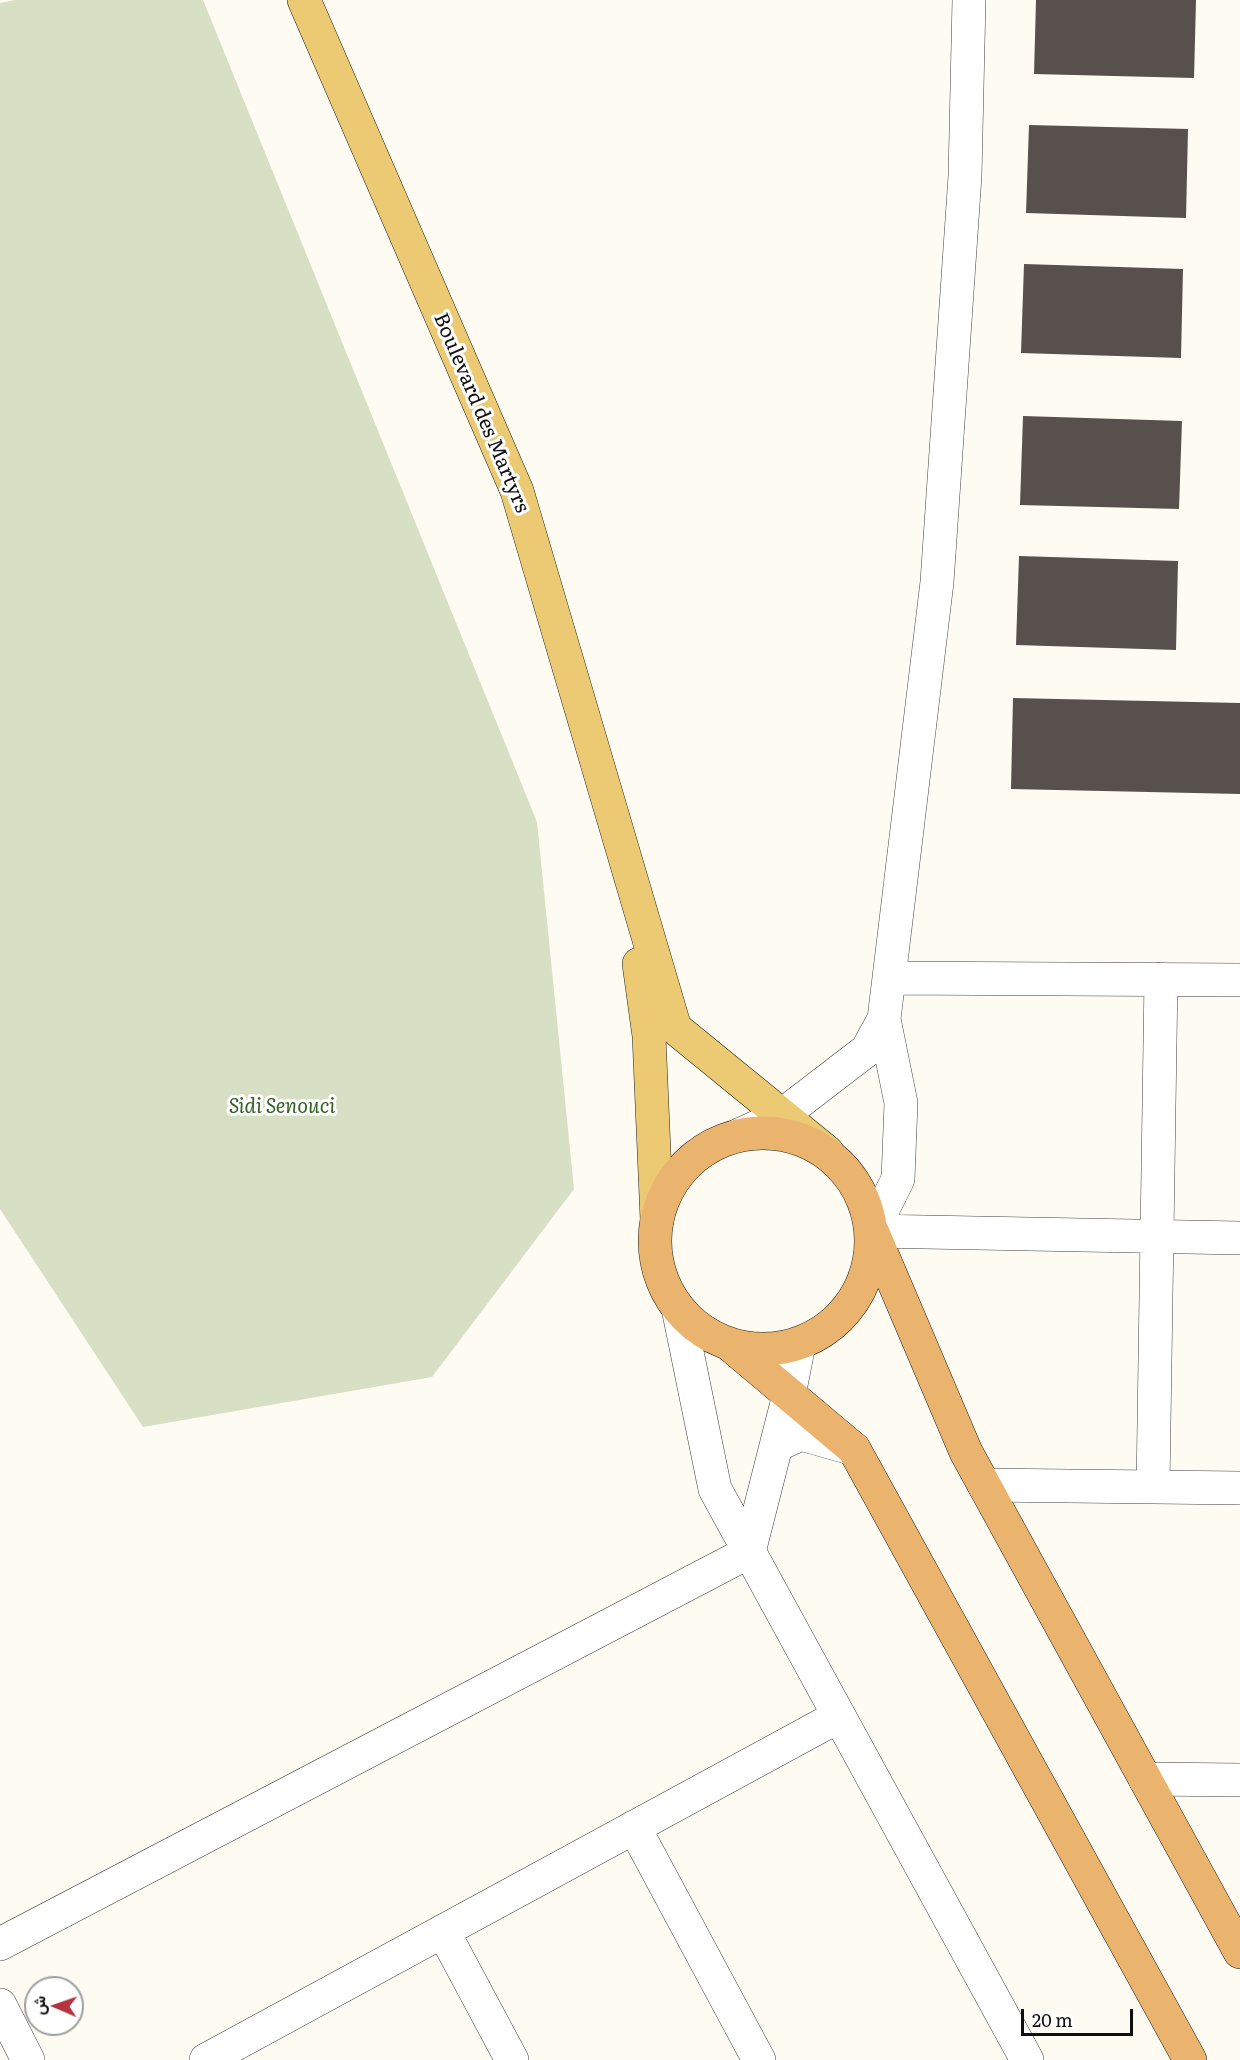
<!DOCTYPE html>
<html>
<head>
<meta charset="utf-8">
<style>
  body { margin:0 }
  #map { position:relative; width:1240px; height:2060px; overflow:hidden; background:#fefbf2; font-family:Literata,Vazirmatn,serif }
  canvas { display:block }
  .north { position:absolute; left:24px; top:1976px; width:60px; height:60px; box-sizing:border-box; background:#fff; border:2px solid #9f9f9f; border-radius:50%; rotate:272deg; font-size:16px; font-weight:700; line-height:24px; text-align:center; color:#0f0f0f }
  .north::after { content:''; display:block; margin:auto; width:21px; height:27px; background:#b3333f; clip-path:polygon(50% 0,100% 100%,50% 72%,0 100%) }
  .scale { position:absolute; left:1021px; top:2009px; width:112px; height:27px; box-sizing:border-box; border:3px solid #0f0f0f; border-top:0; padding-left:8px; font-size:18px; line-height:21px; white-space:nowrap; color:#0f0f0f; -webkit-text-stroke:4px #fff; paint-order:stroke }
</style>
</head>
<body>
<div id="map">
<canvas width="1240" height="2060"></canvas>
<div class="north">ش</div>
<div class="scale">20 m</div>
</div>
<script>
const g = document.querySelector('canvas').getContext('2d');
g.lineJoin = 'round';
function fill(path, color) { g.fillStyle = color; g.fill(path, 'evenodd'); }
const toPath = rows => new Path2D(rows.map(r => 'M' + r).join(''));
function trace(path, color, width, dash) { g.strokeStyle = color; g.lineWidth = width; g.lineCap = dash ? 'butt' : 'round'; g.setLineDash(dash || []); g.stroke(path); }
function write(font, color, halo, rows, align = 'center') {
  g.font = font + ' Literata,serif'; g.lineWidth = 6; g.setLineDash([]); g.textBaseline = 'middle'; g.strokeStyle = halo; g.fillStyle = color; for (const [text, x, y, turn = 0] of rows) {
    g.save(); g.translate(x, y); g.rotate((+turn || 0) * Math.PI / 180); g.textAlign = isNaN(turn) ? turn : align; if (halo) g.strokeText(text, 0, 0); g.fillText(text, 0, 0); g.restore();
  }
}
fill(toPath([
  [15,0,203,0,537,822,574,1189,432,1377,143,1427,0,1209,0,3]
]), '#d7dfc4');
fill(toPath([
  [1036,0,1196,0,1194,78,1034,74],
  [1029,125,1188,129,1186,218,1026,213],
  [1024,264,1183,269,1181,358,1021,353],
  [1023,416,1182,421,1179,509,1020,505],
  [1019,556,1178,561,1176,650,1016,645],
  [1013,698,1240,703,1240,794,1011,789]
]), '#57504c');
const minor = toPath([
  [969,0,965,176,937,582,884,1019,901,1103,898,1179,872,1231,1240,1238],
  [889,978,1240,980],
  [739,1135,781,1116,867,1050,884,1019],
  [678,1308,715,1489,1027,2060],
  [777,1445,801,1434,854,1449],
  [984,1485,1240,1488],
  [1153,1487,1161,979],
  [1145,1779,1240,1780],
  [634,1827,759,2060],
  [443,1931,512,2060],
  [0,1944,749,1552,789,1395,799,1344],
  [0,2005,28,2060],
  [206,2060,839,1716]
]);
const primary = toPath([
  [304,0,517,491,675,1028,827,1152],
  [639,964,649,1036,657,1220]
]);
const trunk = toPath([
  '655 1241a108 108 0 1 1 216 0a108 108 0 1 1-216 0Z',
  [872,1231,966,1452,1240,1952],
  [729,1344,854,1449,1190,2060]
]);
trace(minor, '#424242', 34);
trace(primary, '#202020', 34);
trace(trunk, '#202020', 34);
trace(minor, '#fff', 33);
trace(primary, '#ecca74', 33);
trace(trunk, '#eab36e', 33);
write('20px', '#0f0f0f', '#fff', [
  ["Boulevard des Martyrs",481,413,67]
]);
write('italic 20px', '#346225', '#fff', [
  ["Sidi Senouci",282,1107]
]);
</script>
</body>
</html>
